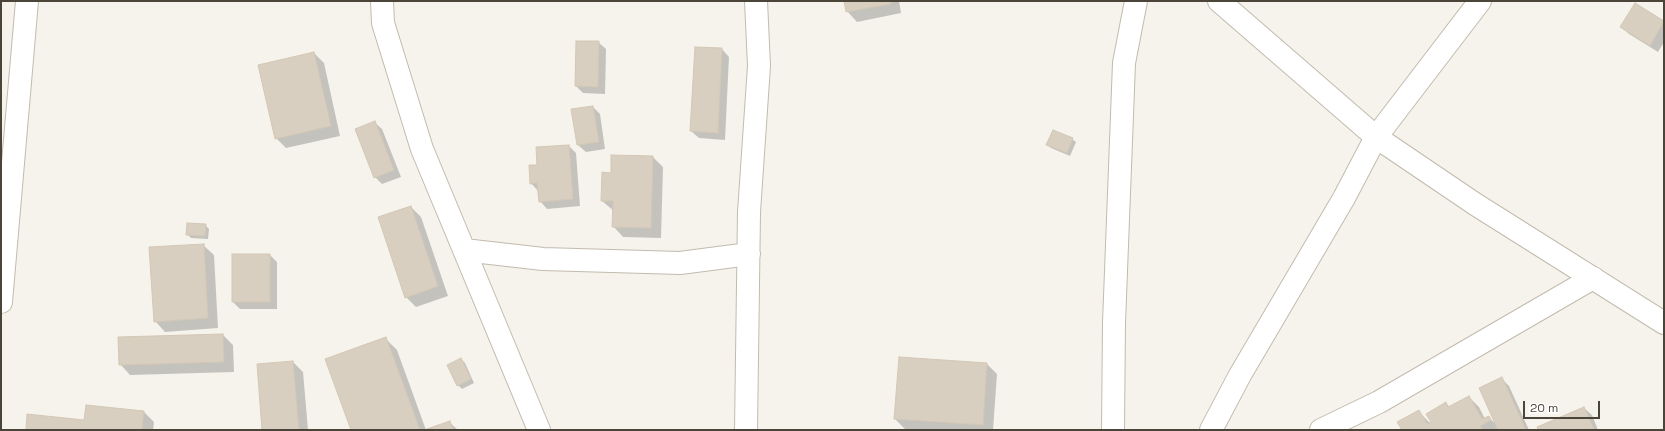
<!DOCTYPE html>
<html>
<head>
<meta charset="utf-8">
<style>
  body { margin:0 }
  #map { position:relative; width:1665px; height:431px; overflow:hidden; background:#f6f3ec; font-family:"Space Grotesk",sans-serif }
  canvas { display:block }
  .frame { position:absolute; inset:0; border:2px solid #4b4439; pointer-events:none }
  .scale { position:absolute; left:1523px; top:401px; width:77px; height:18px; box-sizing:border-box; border:2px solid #4b4439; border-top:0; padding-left:5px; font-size:12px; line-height:14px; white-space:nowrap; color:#4b4439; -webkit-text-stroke:3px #fff; paint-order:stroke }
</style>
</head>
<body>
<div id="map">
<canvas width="1665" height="431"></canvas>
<div class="frame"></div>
<div class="scale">20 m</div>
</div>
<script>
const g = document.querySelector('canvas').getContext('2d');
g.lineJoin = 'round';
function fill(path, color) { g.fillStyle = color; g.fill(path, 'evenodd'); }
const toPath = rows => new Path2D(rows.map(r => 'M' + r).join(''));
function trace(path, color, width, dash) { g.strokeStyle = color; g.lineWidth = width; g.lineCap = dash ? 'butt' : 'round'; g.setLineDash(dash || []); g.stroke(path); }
fill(toPath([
  [845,1,899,1,901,13,857,22,847,11],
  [1635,4,1664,23,1664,42,1658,52,1629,34,1621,27],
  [598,42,606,49,605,94,583,93,576,86],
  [722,49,729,57,725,140,699,138,691,131],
  [314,53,324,63,340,136,286,148,276,138],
  [593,107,600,114,605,149,586,152,578,145,572,110],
  [374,122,382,129,401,177,382,184,375,177],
  [1072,139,1076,142,1070,156,1051,148,1048,145],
  [569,146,576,153,580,206,547,209,540,201,538,191,531,183,538,165],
  [612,156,653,157,663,167,661,238,623,237,613,226,614,211,602,201,612,174],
  [411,207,421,217,448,296,416,307,406,297],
  [205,225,209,229,208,239,191,238,187,234],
  [203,245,214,255,218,328,165,332,155,321],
  [270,255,277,262,277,309,240,309,233,302],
  [223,335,233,345,234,372,130,375,120,364],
  [385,338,397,350,426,430,352,430],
  [900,358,987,364,997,374,993,430,905,429,895,419],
  [461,359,465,363,474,383,462,389,458,385],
  [293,362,303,372,308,430,263,430],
  [1501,378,1509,386,1529,430,1403,430,1419,412,1430,423,1446,404,1450,407,1469,397,1479,407,1485,419,1488,417,1496,424],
  [1584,408,1592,415,1598,430,1539,430,1538,428],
  [144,412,154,422,153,430,27,430],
  [449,422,458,430,427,430]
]), '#0003');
const building = toPath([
  [844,1,891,1,891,4,846,12,844,1],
  [1635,3,1664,21,1650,46,1620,27,1635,3],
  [576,41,599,41,598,87,575,86,576,41],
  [695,47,722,48,718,133,690,131,695,47],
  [314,52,331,126,275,139,258,65,314,52],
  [593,106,599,142,577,145,571,109,593,106],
  [375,121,394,170,374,178,355,129,375,121],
  [1053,130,1073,138,1067,153,1046,145,1053,130],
  [569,145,573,199,539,202,537,183,530,184,529,165,537,165,536,147,569,145],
  [611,155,653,156,651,228,612,227,613,201,601,201,602,172,611,173,611,155],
  [411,206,438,286,405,298,378,217,411,206],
  [187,223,206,224,205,236,186,235,187,223],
  [204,244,208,318,154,322,149,247,204,244],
  [232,254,270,254,270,302,232,302,232,254],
  [223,334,224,362,119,365,118,337,223,334],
  [386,337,420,430,351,430,325,359,386,337],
  [899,357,987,363,983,425,894,419,899,357],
  [461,358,471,379,457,386,447,365,461,358],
  [293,361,299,430,262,430,257,364,293,361],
  [1502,377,1526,430,1498,430,1479,388,1502,377],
  [1469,396,1482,419,1489,416,1491,420,1480,426,1483,430,1402,430,1397,422,1419,410,1427,424,1431,422,1426,414,1446,402,1448,407,1469,396],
  [86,405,144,411,142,430,26,430,27,414,84,420,86,405],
  [1584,407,1594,429,1538,430,1537,427,1584,407],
  [450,421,453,430,424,430,450,421]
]);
fill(building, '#d8cfc1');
trace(building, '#d3c7b4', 1);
const minor = toPath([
  [382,1,383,23,422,149,539,430],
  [464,250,543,259,680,263,749,254],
  [1,302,27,1],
  [746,430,749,212,759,66,756,1],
  [1113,430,1114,323,1124,63,1136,1],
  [1211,430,1240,375,1344,198,1376,137,1480,1],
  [1321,430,1379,402,1593,278]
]);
const tertiary = toPath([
  [1219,1,1376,137,1475,204,1664,323]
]);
trace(minor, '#c2bbae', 24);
trace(tertiary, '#c2bbae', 24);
trace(minor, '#fff', 22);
trace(tertiary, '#fff', 22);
</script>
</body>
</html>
